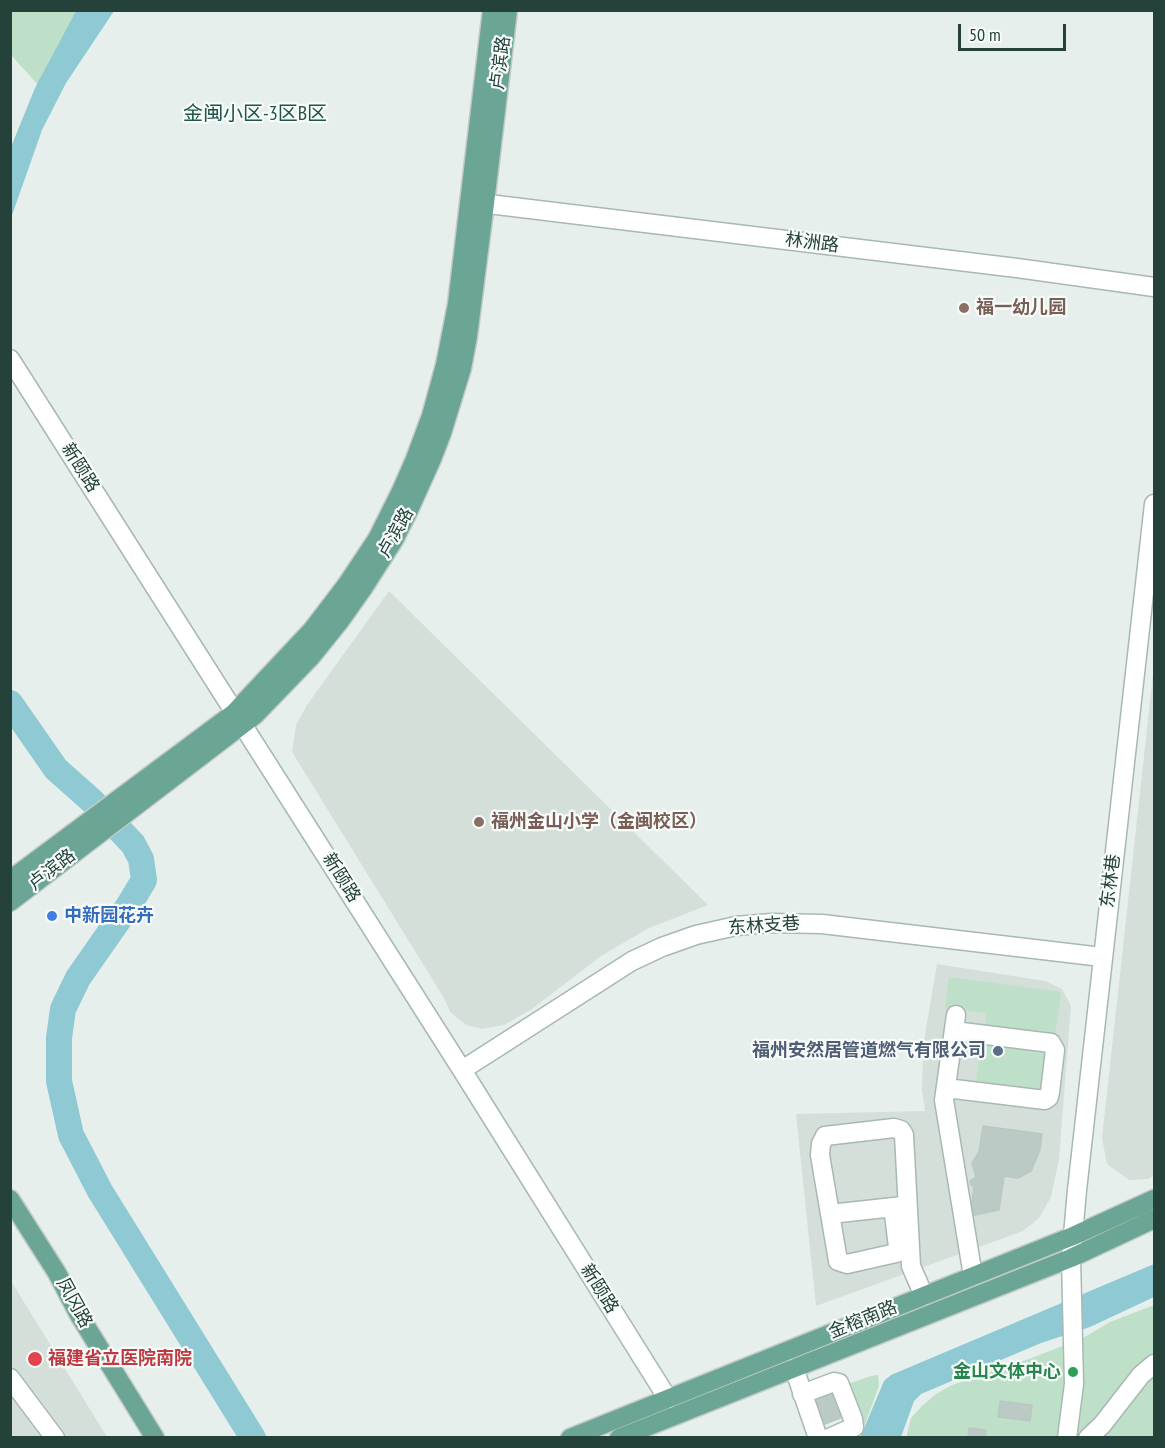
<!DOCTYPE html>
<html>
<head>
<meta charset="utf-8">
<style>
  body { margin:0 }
  #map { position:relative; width:1165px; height:1448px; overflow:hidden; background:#e6efeb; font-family:"PT Sans Narrow",sans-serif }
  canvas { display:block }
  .frame { position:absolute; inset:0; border:12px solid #24423a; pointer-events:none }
  .scale { position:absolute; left:958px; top:24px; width:108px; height:27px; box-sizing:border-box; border:3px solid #24423a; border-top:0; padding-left:8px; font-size:18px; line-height:21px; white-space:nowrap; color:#24423a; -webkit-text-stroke:4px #f7fbf9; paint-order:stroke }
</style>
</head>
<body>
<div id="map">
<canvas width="1165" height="1448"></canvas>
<div class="frame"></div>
<div class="scale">50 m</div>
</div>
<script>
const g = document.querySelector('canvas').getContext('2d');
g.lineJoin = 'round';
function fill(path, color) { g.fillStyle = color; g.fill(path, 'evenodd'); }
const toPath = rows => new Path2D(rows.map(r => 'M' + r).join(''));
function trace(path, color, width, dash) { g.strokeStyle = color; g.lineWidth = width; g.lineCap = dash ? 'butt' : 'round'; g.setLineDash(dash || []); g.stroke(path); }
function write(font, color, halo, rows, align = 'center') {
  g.font = font + ' "PT Sans Narrow","Noto Sans SC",sans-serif'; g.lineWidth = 4.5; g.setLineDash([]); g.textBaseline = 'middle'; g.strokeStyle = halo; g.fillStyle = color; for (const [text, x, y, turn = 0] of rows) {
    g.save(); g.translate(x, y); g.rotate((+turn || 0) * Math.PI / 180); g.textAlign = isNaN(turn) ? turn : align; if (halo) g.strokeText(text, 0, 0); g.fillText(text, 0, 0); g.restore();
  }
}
fill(toPath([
  [389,591,708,905,649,928,601,956,532,1009,504,1025,482,1029,466,1025,450,1012,444,998,292,752,296,725,307,705],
  [1154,665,1154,1176,1148,1179,1129,1180,1107,1164,1102,1138],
  [937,964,1045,981,1062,989,1071,1006,1059,1159,1051,1197,1039,1218,1023,1231,816,1306,796,1114,925,1111,922,1090,923,1047],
  [11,1281,107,1437,11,1437]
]), '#d4dfda');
fill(toPath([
  [11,11,82,11,39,86,11,55],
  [949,977,1061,992,1055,1034,985,1025,986,1013,945,1008],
  [981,1041,1049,1049,1044,1091,976,1083],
  [1154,1305,1154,1437,906,1438,911,1418,922,1406,936,1394,952,1385,1029,1359,1083,1338,1110,1322],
  [878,1375,879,1386,864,1427,860,1428,842,1386,871,1376]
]), '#bfe0c8');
fill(toPath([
  [76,11,114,11,66,83,42,130,11,218,11,147,35,88],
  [1154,1264,1154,1297,1090,1327,1041,1343,921,1394,914,1401,901,1437,860,1438,884,1381,891,1375]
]), '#8ec9d4');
trace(toPath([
  [10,703,56,769,92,801,133,844,141,859,144,880,129,905,78,978,63,1009,59,1038,59,1081,71,1135,100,1191,253,1438]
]), '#8ec9d4', 26);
const building = toPath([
  [983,1126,1042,1134,1040,1150,1031,1171,1018,1178,1004,1176,999,1210,970,1216,974,1187,971,1185,970,1181,976,1177,972,1163,979,1152,983,1126],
  [838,1387,848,1415,817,1427,806,1399,838,1387],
  [1000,1401,1032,1405,1030,1421,998,1417,1000,1401],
  [969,1428,986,1430,985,1438,968,1438,969,1428]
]);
fill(building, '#bbcac4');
trace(building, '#b8c9c2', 1.5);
const minor = toPath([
  [472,202,1017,268,1154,287],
  [10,359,462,1070,668,1399],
  [956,1015,944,1100,973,1276],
  [462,1070,632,961,662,947,696,935,736,926,771,923,822,924,1102,957],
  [946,1088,1045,1100,1049,1097,1050,1092,1055,1050,1051,1043,954,1031],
  [893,1207,898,1247,896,1253,847,1264,838,1261,820,1155,821,1144,825,1136,894,1128,901,1130,904,1135,911,1266,924,1296],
  [830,1214,903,1206],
  [794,1368,818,1438],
  [10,1378,55,1438],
  [802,1394,834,1382,839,1383,853,1419,854,1427,829,1438],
  [1067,1438,1074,1384,1071,1258,1077,1190,1154,504],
  [1088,1438,1102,1425,1141,1375,1154,1364]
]);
const major = toPath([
  [10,880,234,713,312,630,347,584,377,539,401,491,415,459,431,416,445,365,457,304,492,10],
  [10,902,255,715,311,657,340,621,364,587,394,540,409,510,432,459,442,433,462,368,468,336,485,203,508,10],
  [10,1199,57,1273,79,1315,155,1438],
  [570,1438,1073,1236,1154,1199],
  [619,1438,1071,1258,1154,1219]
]);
trace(minor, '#a8b8b2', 21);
trace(major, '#c2cac8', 21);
trace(minor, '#fff', 18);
trace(major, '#6aa596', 18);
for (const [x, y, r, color] of [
  [964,308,6,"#8d6e63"],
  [479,822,6,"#8d6e63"],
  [52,916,6,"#3f7fe0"],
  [998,1051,6,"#5c6f8a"],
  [35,1359,8,"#e0444e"],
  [1073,1372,6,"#2e9e5b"]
]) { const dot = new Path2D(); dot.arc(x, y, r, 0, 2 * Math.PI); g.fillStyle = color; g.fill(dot); trace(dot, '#f7fbf9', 2); }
write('18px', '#24423a', '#f7fbf9', [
  ["卢滨路",501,63,-83],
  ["林洲路",812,243,7],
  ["新颐路",80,468,58],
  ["卢滨路",396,533,-61],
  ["卢滨路",52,870,-38],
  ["新颐路",341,878,58],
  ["东林巷",1111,881,-83],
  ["东林支巷",764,926,-4],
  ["新颐路",599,1289,58],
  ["凤冈路",74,1303,61],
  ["金榕南路",863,1320,-22]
]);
write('bold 18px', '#785e54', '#f7fbf9', [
  ["福一幼儿园",976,308],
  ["福州金山小学（金闽校区）",491,822]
], 'left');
write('bold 18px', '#366cbe', '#f7fbf9', [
  ["中新园花卉",64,916]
], 'left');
write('bold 18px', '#4e5e75', '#f7fbf9', [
  ["福州安然居管道燃气有限公司",986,1051]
], 'right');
write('bold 18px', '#be3a42', '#f7fbf9', [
  ["福建省立医院南院",48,1359]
], 'left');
write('bold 18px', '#27864d', '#f7fbf9', [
  ["金山文体中心",1061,1372]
], 'right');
write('20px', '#1f5548', '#f7fbf9', [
  ["金闽小区-3区B区",255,114]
]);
</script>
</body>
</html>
